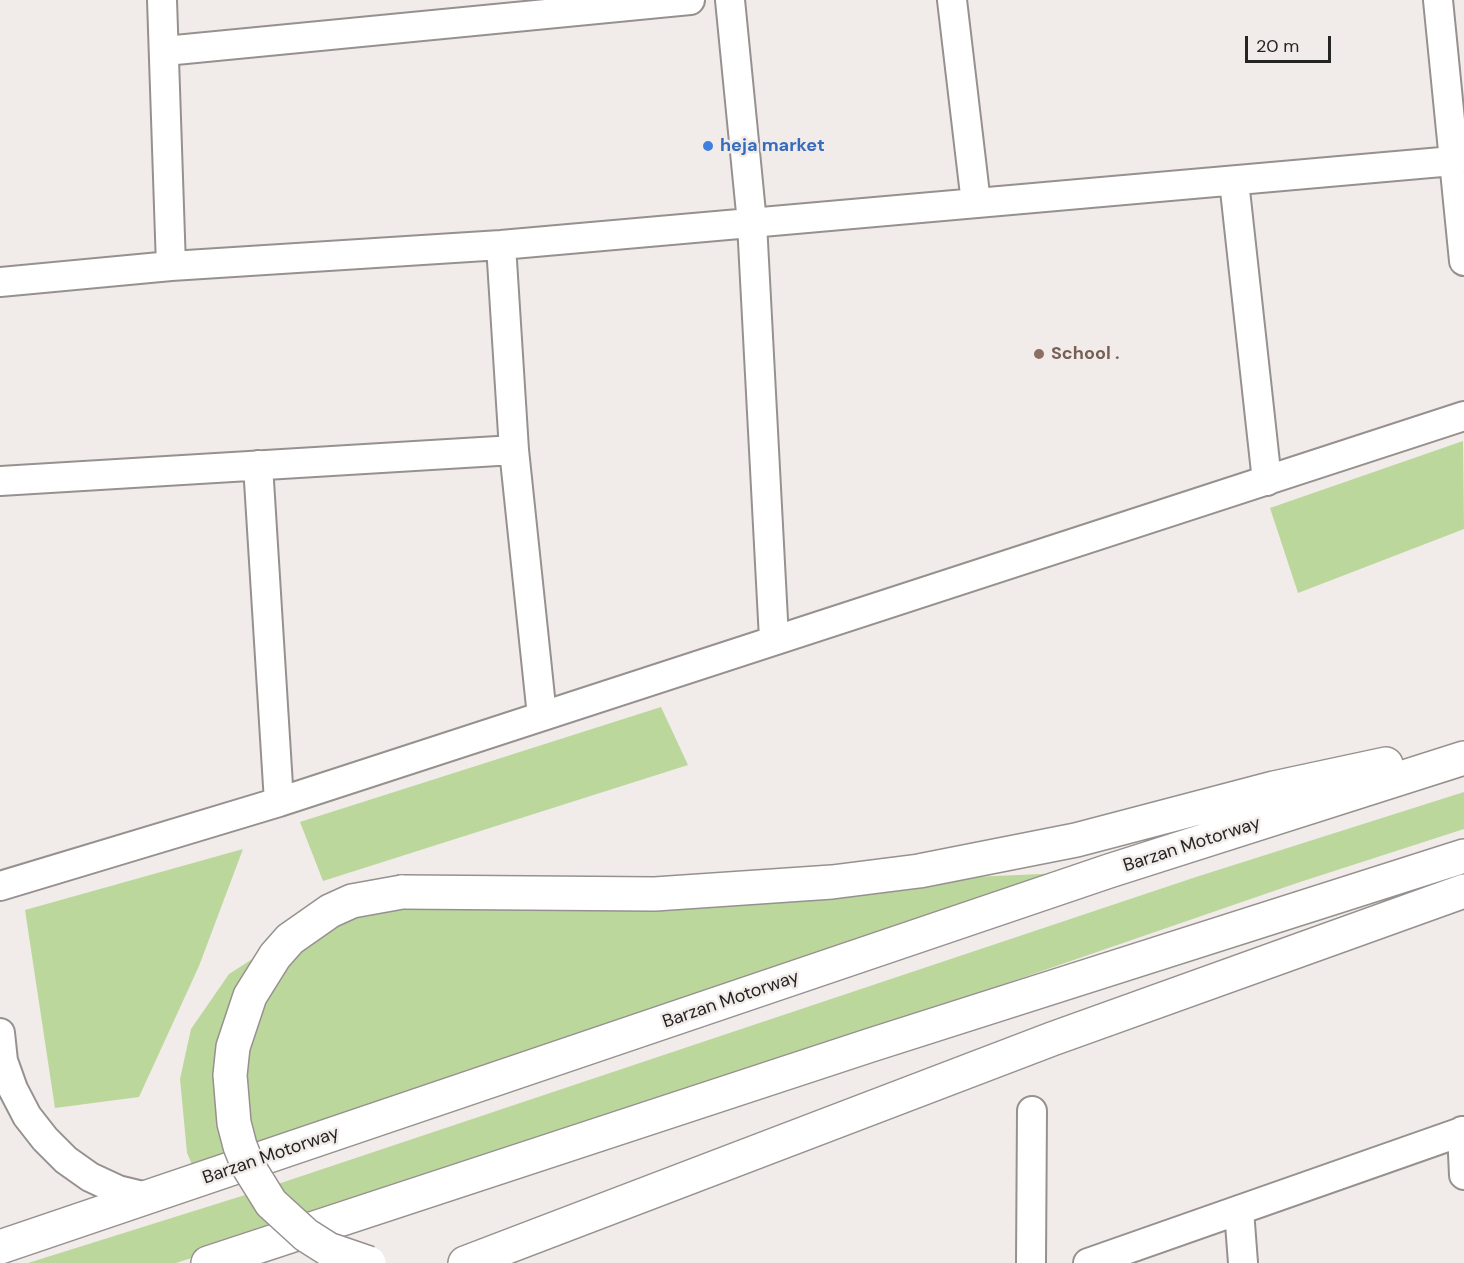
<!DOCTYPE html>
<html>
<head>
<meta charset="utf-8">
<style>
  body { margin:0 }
  #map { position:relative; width:1464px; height:1263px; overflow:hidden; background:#f1ece9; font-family:"DM Sans",sans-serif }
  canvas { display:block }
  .scale { position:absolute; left:1245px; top:36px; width:86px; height:27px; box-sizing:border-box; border:3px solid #262423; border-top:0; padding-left:8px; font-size:18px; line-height:21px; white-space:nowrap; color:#262423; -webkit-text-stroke:4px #f1ece9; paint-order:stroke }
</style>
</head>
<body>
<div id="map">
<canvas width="1464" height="1263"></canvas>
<div class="scale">20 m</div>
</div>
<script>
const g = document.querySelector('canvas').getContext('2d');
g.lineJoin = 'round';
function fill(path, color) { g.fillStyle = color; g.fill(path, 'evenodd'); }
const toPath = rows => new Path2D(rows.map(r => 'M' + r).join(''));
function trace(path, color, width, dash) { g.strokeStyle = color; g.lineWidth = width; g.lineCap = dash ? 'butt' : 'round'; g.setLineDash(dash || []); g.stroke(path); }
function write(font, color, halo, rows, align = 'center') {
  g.font = font + ' "DM Sans",sans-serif'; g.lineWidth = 5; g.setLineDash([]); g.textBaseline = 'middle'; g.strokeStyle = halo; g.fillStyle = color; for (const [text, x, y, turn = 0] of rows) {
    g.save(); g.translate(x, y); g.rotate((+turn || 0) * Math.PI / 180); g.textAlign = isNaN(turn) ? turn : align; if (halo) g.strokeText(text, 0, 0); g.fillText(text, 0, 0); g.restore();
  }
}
fill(toPath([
  [1463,441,1464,529,1298,593,1270,508],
  [661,707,688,765,323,881,300,822],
  [1464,792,1464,829,1297,883,778,1062,210,1252,176,1263,28,1263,245,1195,1196,877],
  [243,849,199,966,139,1097,55,1108,25,910],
  [1109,871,199,1181,187,1153,180,1079,191,1029,229,974,293,933,426,901]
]), '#bbd79c');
const minor = toPath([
  [162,0,171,266],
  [730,0,752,223,774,639],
  [952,0,976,203],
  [1438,0,1464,261],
  [165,51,690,0],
  [1234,181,1267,481],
  [501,245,514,450,542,716],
  [0,282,171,266,501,245,1453,161,1464,158],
  [258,465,279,802],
  [0,481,514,450],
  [0,886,279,802,1464,416],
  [0,1033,3,1061,13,1089,27,1116,45,1139,66,1160,90,1177,118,1190,147,1197],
  [1462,1131,1464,1175],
  [1239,1210,1243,1263],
  [1031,1263,1032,1111],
  [1088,1263,1464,1131]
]);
const motorway = toPath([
  [402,892,655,894,832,882,919,871,1076,840,1274,788,1386,764],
  [0,1247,1109,871,1464,758],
  [208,1263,871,1045,1464,856],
  [465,1263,1052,1039,1464,891]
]);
trace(minor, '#96918f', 32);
trace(motorway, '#96918f', 36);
trace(minor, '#fff', 28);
trace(motorway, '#fff', 33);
const motorwayBridge = toPath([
  [369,1263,328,1249,306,1235,271,1203,248,1166,240,1146,234,1123,230,1075,233,1047,250,996,275,956,290,939,330,911,352,901,402,892]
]);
trace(motorwayBridge, '#96918f', 36, []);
trace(motorwayBridge, '#fff', 33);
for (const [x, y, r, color] of [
  [708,146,6,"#3f7fe0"],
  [1039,354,6,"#8d6e63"]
]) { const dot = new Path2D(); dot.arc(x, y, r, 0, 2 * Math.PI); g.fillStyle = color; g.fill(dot); trace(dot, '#f1ece9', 2); }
write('bold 18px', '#366cbe', '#f1ece9', [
  ["heja market",720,146]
], 'left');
write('bold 18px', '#785e54', '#f1ece9', [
  ["School .",1051,354]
], 'left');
write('18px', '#262423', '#f1ece9', [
  ["Barzan Motorway",1192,845,-18],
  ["Barzan Motorway",731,1000,-19],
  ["Barzan Motorway",271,1156,-19]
]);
</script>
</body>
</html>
